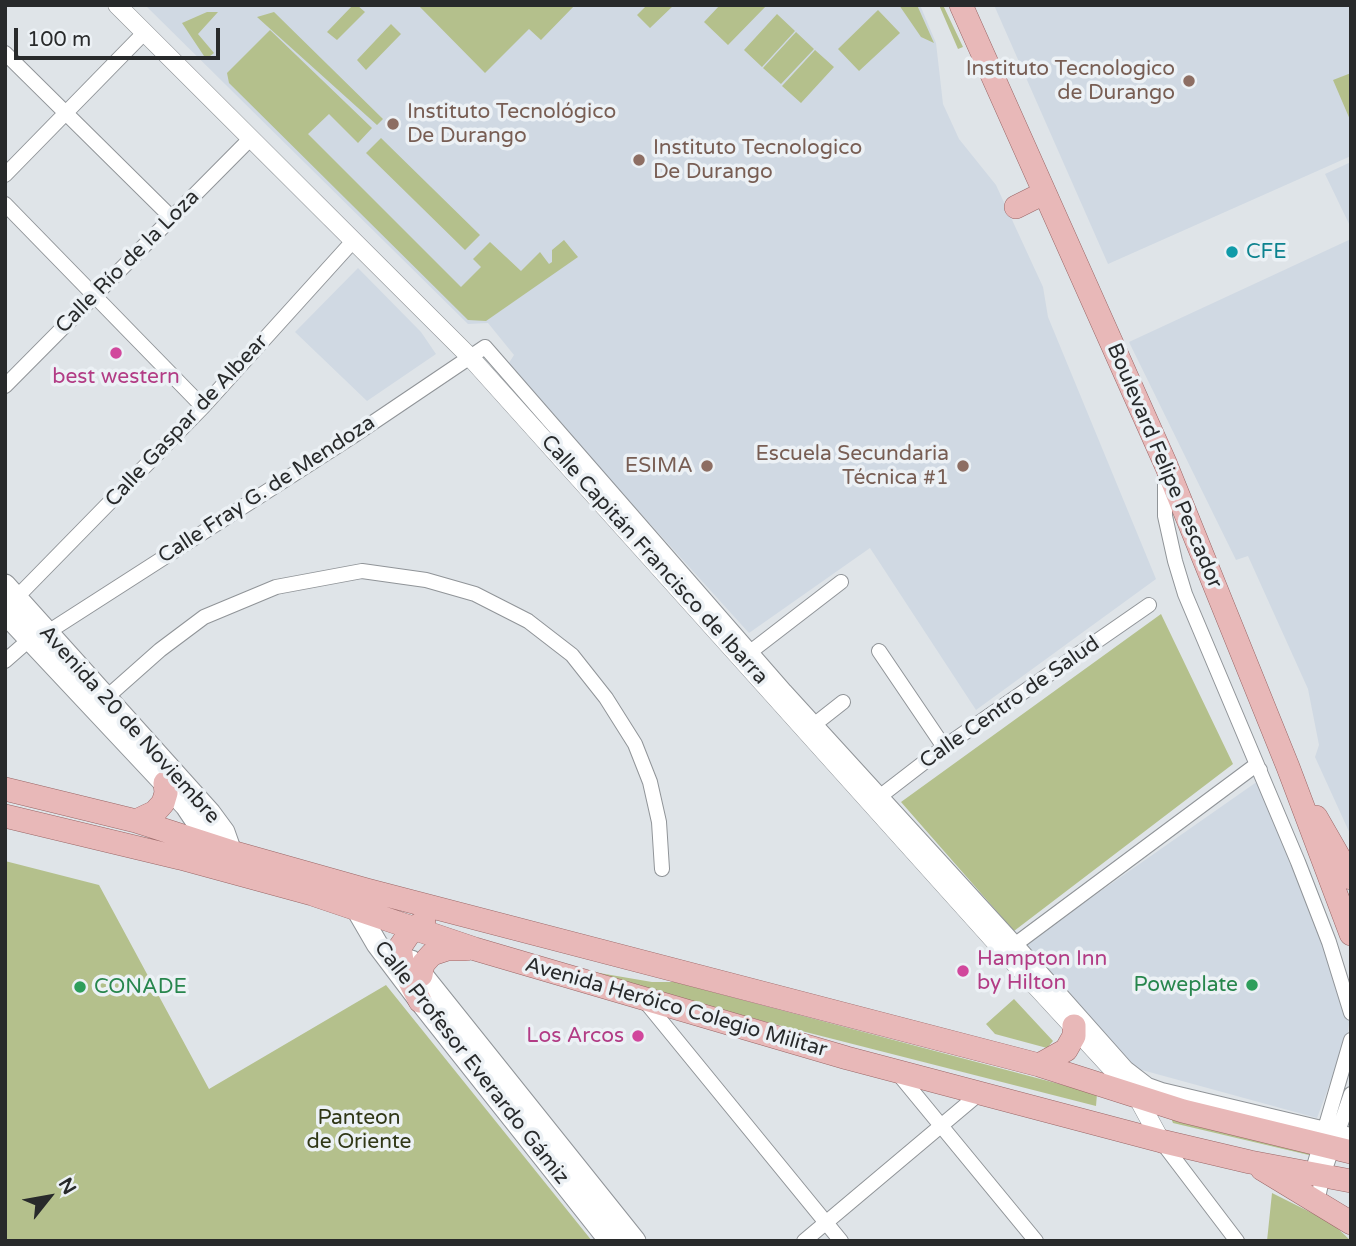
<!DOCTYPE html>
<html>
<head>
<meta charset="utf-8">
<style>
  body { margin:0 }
  #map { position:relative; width:1356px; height:1246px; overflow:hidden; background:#dfe4e8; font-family:"Varela Round",sans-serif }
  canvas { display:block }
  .frame { position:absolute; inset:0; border:7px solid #282a2b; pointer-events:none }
  .north { position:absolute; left:14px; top:1162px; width:70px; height:70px; -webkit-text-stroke:5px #ecf1f5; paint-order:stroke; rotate:59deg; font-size:19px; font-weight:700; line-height:28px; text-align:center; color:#282a2b }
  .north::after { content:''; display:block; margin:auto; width:24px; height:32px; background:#282a2b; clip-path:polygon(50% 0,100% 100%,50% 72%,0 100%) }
  .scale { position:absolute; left:14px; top:28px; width:206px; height:32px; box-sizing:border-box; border:4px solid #282a2b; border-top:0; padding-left:9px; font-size:21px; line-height:24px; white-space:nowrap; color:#282a2b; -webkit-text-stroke:5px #ecf1f5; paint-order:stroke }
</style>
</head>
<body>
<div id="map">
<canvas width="1356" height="1246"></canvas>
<div class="frame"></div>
<div class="north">N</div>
<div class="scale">100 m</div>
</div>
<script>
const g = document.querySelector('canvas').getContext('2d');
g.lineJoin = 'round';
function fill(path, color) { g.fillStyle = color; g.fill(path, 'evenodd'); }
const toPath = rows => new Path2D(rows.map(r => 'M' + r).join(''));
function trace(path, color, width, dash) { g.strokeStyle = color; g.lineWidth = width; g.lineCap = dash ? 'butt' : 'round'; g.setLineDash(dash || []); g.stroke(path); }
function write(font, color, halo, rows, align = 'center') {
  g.font = font + ' "Varela Round",sans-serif'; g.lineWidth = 7; g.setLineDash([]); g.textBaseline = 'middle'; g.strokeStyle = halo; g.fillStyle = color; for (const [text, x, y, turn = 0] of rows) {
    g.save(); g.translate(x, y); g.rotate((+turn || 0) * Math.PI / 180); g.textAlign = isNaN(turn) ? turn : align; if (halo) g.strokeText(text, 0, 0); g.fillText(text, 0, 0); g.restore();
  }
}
fill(toPath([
  [145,5,920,5,936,43,943,104,959,139,996,185,1043,287,1048,317,1156,579,976,710,870,548,749,633,507,366,514,355,488,323,468,324],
  [994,5,1351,5,1351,156,1108,264],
  [1351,162,1351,228,1325,174],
  [1351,239,1351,836,1315,757,1319,745,1308,689,1248,556,1236,560,1129,342],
  [358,268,421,332,436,354,367,401,295,332],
  [1258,781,1303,891,1345,1002,1349,1023,1347,1038,1317,1118,1131,1067,1025,944]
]), '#d0d9e3');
fill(toPath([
  [353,5,357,5,365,12,337,40,327,32],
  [418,5,575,5,541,40,529,29,485,73],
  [647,5,674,5,650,28,637,15],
  [720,5,767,5,728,45,704,22],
  [899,5,917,5,934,43,921,37],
  [939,5,943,5,963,47,958,49],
  [878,10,900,33,859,71,838,49],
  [207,12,218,12,198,34,214,53,206,59,182,23],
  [274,12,383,119,377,125,257,17],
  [777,14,795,31,762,67,744,50],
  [391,24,401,34,366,70,357,60],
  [270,30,372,128,358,143,329,114,308,134,461,287,481,267,473,259,490,242,521,271,540,252,549,264,552,262,552,250,564,240,578,257,486,321,468,320,229,83,227,73],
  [796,32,814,49,781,84,763,68],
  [815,50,834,67,801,103,782,86],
  [1351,73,1351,122,1333,80],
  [381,138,480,235,465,250,366,153],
  [1161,614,1233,764,1014,931,901,802],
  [5,861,99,885,209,1089,386,985,592,1241,5,1241],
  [523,960,652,982,675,982,1097,1094,1096,1106],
  [1014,999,1053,1041,1047,1048,995,1034,986,1024],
  [1169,1113,1314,1148,1313,1156,1173,1123],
  [1272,1193,1332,1223,1351,1241,1267,1241]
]), '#b4c08c');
const minor = toPath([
  [5,53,172,218],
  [5,175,144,33],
  [5,204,203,407],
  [5,386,251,138],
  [1165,472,1165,516,1175,561,1185,594,1298,862,1329,942,1351,1013],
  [16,598,203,407,354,240],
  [48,632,350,438,485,347,785,691,1015,943,1126,1068,1148,1085,1162,1090,1351,1135],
  [879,651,944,747],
  [745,656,841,582],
  [5,661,29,640],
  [107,697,160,650,204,617,276,587,362,571,426,580,475,594,528,621,572,655,606,698,635,744,650,782,659,822,662,869],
  [815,724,843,702],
  [874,801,944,747,1149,605],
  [1009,949,1256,765,1260,770],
  [644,1000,841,1241],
  [896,1071,1036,1241],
  [1161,1141,1237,1241],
  [1312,1173,1351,1040],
  [1317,1202,1323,1175,1351,1094],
  [804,1241,980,1093]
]);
const tertiary = toPath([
  [117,5,469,356,1005,953,1136,1095,1161,1141]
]);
const secondary = toPath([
  [5,585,210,813,224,832,236,866],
  [5,613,186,806,218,854],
  [352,901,377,944,420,1001,610,1241],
  [411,961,635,1241]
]);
const primary = toPath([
  [961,5,1166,465,1288,767,1351,934],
  [1016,207,1044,193],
  [5,789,136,821,232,852,367,890,1039,1065,1183,1111,1351,1152],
  [5,816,180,858,312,894,475,949,847,1058,1161,1141,1250,1162,1351,1181],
  [1316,817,1351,878],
  [136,821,155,812,163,803,166,793,165,783],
  [421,975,423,964,432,954,447,949,466,949],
  [420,1001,403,968,400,947,413,928,424,922],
  [1039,1065,1066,1050,1074,1036,1074,1026],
  [1262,1169,1351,1223]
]);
trace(minor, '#909498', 16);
trace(tertiary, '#909498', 19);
trace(secondary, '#909498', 23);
trace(primary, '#9a6767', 24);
trace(minor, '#fff', 14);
trace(tertiary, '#fff', 18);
trace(secondary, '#fff', 21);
trace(primary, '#e8b8b8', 23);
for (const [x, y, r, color] of [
  [1189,81,7,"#8d6e63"],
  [393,124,7,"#8d6e63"],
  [639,160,7,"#8d6e63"],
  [1232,252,7,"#0f9aa8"],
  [116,353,7,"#d1479c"],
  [707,466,7,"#8d6e63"],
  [963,466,7,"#8d6e63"],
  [963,971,7,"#d1479c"],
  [1252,985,7,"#2e9e5b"],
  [80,987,7,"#2e9e5b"],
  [638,1036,7,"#d1479c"]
]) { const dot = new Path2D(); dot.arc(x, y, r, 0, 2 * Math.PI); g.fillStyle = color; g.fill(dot); trace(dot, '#ecf1f5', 2.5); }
write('21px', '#785e54', '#ecf1f5', [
  ["Instituto Tecnologico",1175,69],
  ["de Durango",1175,93],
  ["Instituto Tecnológico",407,112,"left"],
  ["De Durango",407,136,"left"],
  ["Instituto Tecnologico",653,148,"left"],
  ["De Durango",653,172,"left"],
  ["Escuela Secundaria",949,454],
  ["Técnica #1",949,478],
  ["ESIMA",693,466]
], 'right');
write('21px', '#0d838f', '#ecf1f5', [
  ["CFE",1246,252]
], 'left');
write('21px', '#282a2b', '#ecf1f5', [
  ["Calle Río de la Loza",128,262,-45],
  ["Calle Gaspar de Albear",187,421,-47],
  ["Boulevard Felipe Pescador",1164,466,67],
  ["Calle Fray G. de Mendoza",267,490,-33],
  ["Calle Capitán Francisco de Ibarra",654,560,48],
  ["Calle Centro de Salud",1010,703,-35],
  ["Avenida 20 de Noviembre",129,725,48],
  ["Avenida Heróico Colegio Militar",676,1008,16],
  ["Calle Profesor Everardo Gámiz",471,1063,52]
]);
write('21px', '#b23c85', '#ecf1f5', [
  ["best western",116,377],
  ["Hampton Inn",977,959,"left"],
  ["by Hilton",977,983,"left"],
  ["Los Arcos",624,1036,"right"]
]);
write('21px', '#27864d', '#ecf1f5', [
  ["Poweplate",1238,985],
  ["CONADE",94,987,"left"]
], 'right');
write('21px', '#303716', '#ecf1f5', [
  ["Panteon",359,1118],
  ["de Oriente",359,1142]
]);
</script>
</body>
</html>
